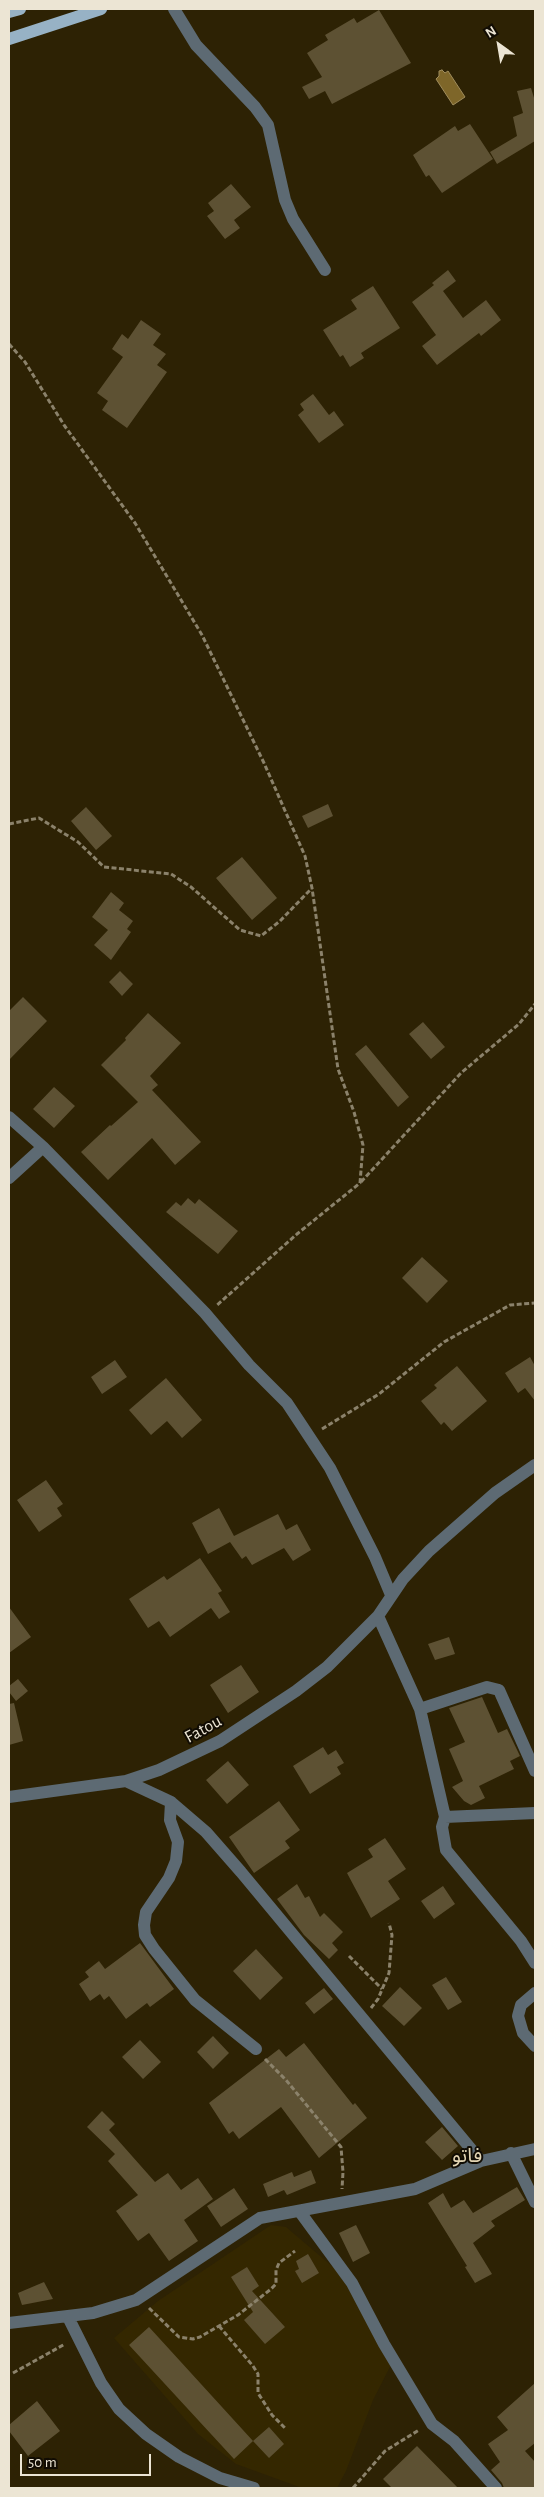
<!DOCTYPE html>
<html>
<head>
<meta charset="utf-8">
<style>
  body { margin:0 }
  #map { position:relative; width:544px; height:2497px; overflow:hidden; background:#2d2204; font-family:"Alegreya Sans",sans-serif }
  canvas { display:block }
  .frame { position:absolute; inset:0; border:10px solid #ece5d4; pointer-events:none }
  .north { position:absolute; left:474px; top:20px; width:50px; height:50px; -webkit-text-stroke:4px #110c03; paint-order:stroke; rotate:328deg; font-size:14px; font-weight:700; line-height:20px; text-align:center; color:#ece5d4 }
  .north::after { content:''; display:block; margin:auto; width:18px; height:22px; background:#ece5d4; clip-path:polygon(50% 0,100% 100%,50% 72%,0 100%) }
  .scale { position:absolute; left:20px; top:2454px; width:131px; height:22px; box-sizing:border-box; border:2px solid #ece5d4; border-top:0; padding-left:6px; font-size:15px; line-height:18px; white-space:nowrap; color:#ece5d4; -webkit-text-stroke:4px #110c03; paint-order:stroke }
</style>
</head>
<body>
<div id="map">
<canvas width="544" height="2497"></canvas>
<div class="frame"></div>
<div class="north">N</div>
<div class="scale">50 m</div>
</div>
<script>
const g = document.querySelector('canvas').getContext('2d');
g.lineJoin = 'round';
function fill(path, color) { g.fillStyle = color; g.fill(path, 'evenodd'); }
const toPath = rows => new Path2D(rows.map(r => 'M' + r).join(''));
function trace(path, color, width, dash) { g.strokeStyle = color; g.lineWidth = width; g.lineCap = dash ? 'butt' : 'round'; g.setLineDash(dash || []); g.stroke(path); }
function write(font, color, halo, rows, align = 'center') {
  g.font = font + ' "Alegreya Sans","Noto Sans Arabic",sans-serif'; g.lineWidth = 4; g.setLineDash([]); g.textBaseline = 'middle'; g.strokeStyle = halo; g.fillStyle = color; for (const [text, x, y, turn = 0] of rows) {
    g.save(); g.translate(x, y); g.rotate((+turn || 0) * Math.PI / 180); g.textAlign = isNaN(turn) ? turn : align; if (halo) g.strokeText(text, 0, 0); g.fillText(text, 0, 0); g.restore();
  }
}
fill(toPath([
  [271,2225,286,2227,346,2278,391,2365,373,2400,346,2471,337,2488,302,2488,236,2464,198,2434,114,2338,158,2301]
]), '#342700');
const water = toPath([
  [442,70,445,73,448,71,465,97,453,105,436,79,439,76,439,71,442,70]
]);
fill(water, '#7e6629');
trace(water, '#9f8c5c', 1);
fill(toPath([
  [379,10,411,63,332,104,325,91,309,99,302,87,322,77,307,53,328,40,325,35,354,18,357,23],
  [531,88,535,101,535,141,497,164,490,152,517,136,513,117,523,113,517,91],
  [470,124,493,159,442,193,429,175,426,177,413,155,455,126,458,131],
  [231,184,251,207,234,220,240,228,225,239,207,216,214,211,208,203],
  [448,270,456,281,443,291,463,318,486,300,501,320,481,336,479,333,437,365,422,346,436,335,412,302,434,285,432,283],
  [373,286,400,328,361,353,364,358,350,367,343,355,340,357,323,330,357,309,351,300],
  [141,320,161,334,153,345,166,354,157,365,167,372,127,428,102,410,108,401,97,393,123,357,112,349,122,334,128,339],
  [313,394,329,415,334,411,344,425,319,443,298,415,304,410,300,404],
  [328,804,333,816,308,828,302,816],
  [86,807,112,836,96,850,71,821],
  [242,857,277,898,252,920,216,878],
  [111,892,124,903,119,910,133,921,127,929,131,932,111,960,94,945,108,930,92,917],
  [120,971,133,984,122,996,109,982],
  [23,997,47,1021,9,1060,9,1011],
  [148,1013,181,1043,150,1076,158,1085,152,1090,201,1142,175,1165,152,1138,108,1180,81,1152,110,1125,111,1126,138,1102,101,1065,126,1040,125,1038],
  [423,1022,445,1047,431,1059,409,1034],
  [366,1045,409,1097,398,1107,355,1054],
  [54,1087,75,1106,54,1128,33,1109],
  [188,1198,195,1204,199,1199,238,1231,218,1254,166,1212,176,1202,181,1206],
  [422,1257,448,1281,427,1303,402,1278],
  [530,1357,535,1366,535,1401,525,1388,518,1393,505,1373],
  [115,1360,127,1377,102,1394,91,1377],
  [457,1366,487,1401,452,1431,444,1422,441,1425,421,1401,437,1388,434,1385],
  [166,1378,202,1420,182,1438,167,1421,151,1435,129,1410],
  [46,1480,63,1504,57,1508,62,1516,39,1532,17,1500],
  [219,1508,234,1536,278,1514,286,1530,297,1524,311,1550,293,1561,284,1548,252,1565,246,1556,242,1559,230,1542,208,1554,192,1523],
  [200,1558,222,1591,218,1593,230,1612,219,1619,211,1608,170,1637,159,1621,148,1628,129,1599,164,1576,167,1580],
  [9,1607,31,1637,9,1653],
  [449,1637,455,1654,435,1660,428,1644],
  [241,1665,259,1692,228,1713,210,1685],
  [18,1679,28,1691,16,1701,9,1692,9,1686],
  [482,1697,498,1733,507,1729,520,1756,510,1761,514,1769,479,1786,485,1798,471,1805,464,1801,452,1787,463,1781,449,1749,465,1742,449,1708],
  [14,1703,23,1741,9,1745,9,1704],
  [323,1747,328,1755,336,1750,344,1763,337,1767,341,1774,310,1794,293,1766],
  [228,1761,249,1785,227,1804,206,1780],
  [279,1801,300,1830,285,1841,290,1848,254,1873,229,1837],
  [385,1838,406,1869,388,1881,400,1899,371,1918,347,1873,373,1857,368,1849],
  [297,1884,305,1898,309,1896,320,1917,324,1913,343,1932,332,1943,338,1950,329,1959,304,1935,277,1899],
  [443,1886,455,1904,434,1919,421,1901],
  [140,1943,174,1989,150,2007,147,2003,126,2019,109,1996,104,2000,100,1994,90,2001,79,1984,89,1977,85,1972,99,1961,105,1969],
  [256,1949,283,1978,260,2000,233,1971],
  [446,1977,462,2002,448,2010,432,1985],
  [400,1987,422,2008,404,2026,382,2006],
  [324,1988,333,1999,314,2014,305,2003],
  [213,2036,229,2053,213,2069,197,2052],
  [140,2040,161,2062,143,2079,122,2057],
  [304,2043,353,2105,355,2103,367,2118,319,2158,281,2107,239,2139,233,2131,229,2134,209,2103,279,2049,286,2057],
  [102,2111,115,2124,109,2130,155,2182,168,2173,181,2190,198,2178,213,2199,184,2220,198,2241,169,2261,149,2233,138,2241,116,2211,138,2195,108,2161,115,2154,87,2127],
  [442,2127,458,2146,442,2160,425,2142],
  [311,2170,316,2183,287,2195,284,2190,268,2197,263,2184,292,2172,294,2177],
  [517,2187,525,2200,491,2221,495,2226,473,2243,492,2274,475,2283,465,2267,467,2266,428,2203,443,2193,451,2208,464,2200,473,2213],
  [234,2188,248,2209,221,2227,207,2206],
  [356,2225,370,2253,353,2262,339,2233],
  [308,2254,319,2273,302,2283,295,2271,299,2269,296,2261],
  [247,2267,259,2286,252,2291,285,2327,265,2344,244,2320,253,2312,231,2277],
  [44,2282,53,2299,22,2305,18,2293],
  [149,2327,253,2441,269,2427,284,2444,269,2458,253,2441,234,2459,129,2345],
  [535,2383,535,2443,525,2451,535,2462,535,2488,504,2488,502,2483,491,2470,500,2462,488,2444,508,2430,497,2417],
  [37,2401,60,2431,28,2456,9,2431,9,2425],
  [417,2446,458,2488,392,2488,383,2479]
]), '#5d5133');
trace(toPath([
  [9,344,25,362,64,425,135,523,202,635,264,763,305,856,312,888,338,1069,354,1112,363,1145,360,1183,297,1234,216,1306],
  [9,824,39,818,78,842,104,867,171,874,191,887,240,930,261,936,280,921,312,888],
  [361,1182,461,1073,519,1024,535,1004],
  [322,1429,379,1394,444,1342,510,1305,535,1303],
  [349,1956,382,1989],
  [371,2008,378,1999,389,1973,392,1935,389,1923],
  [265,2059,286,2080,341,2147,343,2172,342,2189],
  [149,2308,179,2337,193,2339,200,2337,238,2315,271,2289,276,2284,276,2270,279,2263,295,2251],
  [219,2326,253,2366,258,2374,258,2393,272,2415,285,2428],
  [13,2373,65,2344],
  [353,2488,385,2451,419,2430]
]), '#8b826b', 3, [5, 2.5]);
trace(toPath([
  [174,9,196,45,255,107,268,125,285,200,293,219,325,270],
  [9,1117,43,1147,205,1313,249,1365,287,1403,330,1468,375,1557,391,1595],
  [9,1178,43,1147],
  [378,1616,420,1709,445,1817,442,1827,446,1850,521,1941,535,1963],
  [420,1709,487,1687,499,1690,535,1771],
  [126,1781,171,1802,170,1820,178,1842,176,1861,169,1878,146,1912,144,1925,145,1935,154,1949,195,2000,256,2049],
  [9,1797,126,1781,159,1770,220,1741,296,1691,327,1667,378,1616,403,1579,429,1551,495,1493,535,1465],
  [171,1802,206,1832,241,1872,481,2161],
  [445,1817,535,1813],
  [535,1993,521,2005,518,2016,523,2033,535,2046],
  [511,2153,535,2202],
  [300,2212,352,2283,384,2344,432,2424,454,2441,496,2488],
  [68,2317,101,2383,119,2409,146,2434,179,2457,220,2478,254,2488],
  [9,2323,93,2313,136,2300,260,2218,415,2189,481,2161,535,2149]
]), '#5d6a73', 12);
trace(toPath([
  [9,12,20,9],
  [9,39,101,9]
]), '#97b2c5', 12);
write('18px', '#ece5d4', '#110c03', [
  ["Fatou",203,1729,-29]
]);
write('20px', '#e3d5b3', '#110c03', [
  ["فاتو",467,2156]
]);
</script>
</body>
</html>
